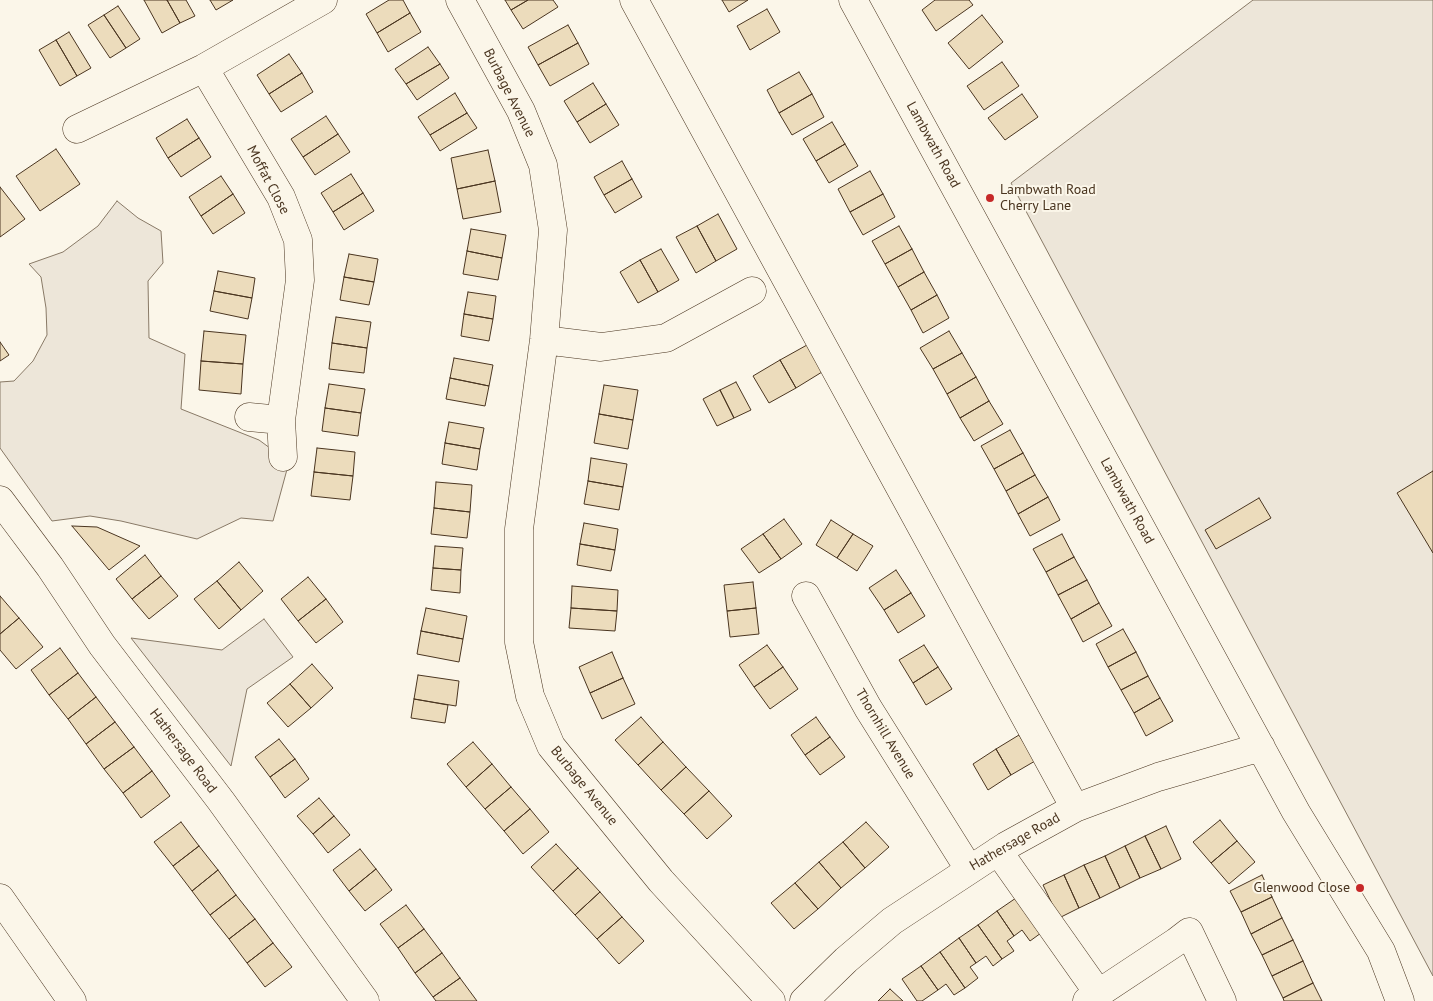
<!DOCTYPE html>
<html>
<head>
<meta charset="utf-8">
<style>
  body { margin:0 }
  canvas { display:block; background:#fbf6e9 }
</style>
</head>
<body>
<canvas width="1433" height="1001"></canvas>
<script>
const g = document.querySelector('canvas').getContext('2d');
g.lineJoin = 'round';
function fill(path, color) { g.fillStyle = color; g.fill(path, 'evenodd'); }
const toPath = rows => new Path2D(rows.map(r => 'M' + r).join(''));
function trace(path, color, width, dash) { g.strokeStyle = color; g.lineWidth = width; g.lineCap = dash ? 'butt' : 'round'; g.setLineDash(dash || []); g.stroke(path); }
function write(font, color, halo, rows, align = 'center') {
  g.font = font + ' "PT Sans",sans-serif'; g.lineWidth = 4; g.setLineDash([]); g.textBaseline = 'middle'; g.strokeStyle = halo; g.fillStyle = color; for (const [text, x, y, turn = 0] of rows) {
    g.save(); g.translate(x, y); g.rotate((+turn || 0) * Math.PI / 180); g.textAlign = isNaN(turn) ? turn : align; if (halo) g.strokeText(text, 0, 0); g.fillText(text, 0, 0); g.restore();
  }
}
const green = toPath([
  [1253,0,1433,0,1433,976,1011,183,1253,0],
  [117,201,138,218,161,231,163,263,148,281,149,338,185,354,181,409,259,440,289,462,273,521,241,518,197,539,121,521,90,516,52,521,0,448,0,382,14,381,33,361,47,335,46,308,41,277,29,264,63,252,98,226,117,201],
  [264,619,293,657,247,689,231,766,131,638,222,650,264,619]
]);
fill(green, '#ede6d9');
trace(green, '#887966', 1);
const building = toPath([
  [144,0,167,0,180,23,162,33,144,0],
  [167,0,186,0,195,16,180,23,167,0],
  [210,0,233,0,216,10,210,0],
  [389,0,403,0,410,13,377,33,366,14,389,0],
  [505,0,528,0,511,10,505,0],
  [528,0,553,0,558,7,523,29,511,10,528,0],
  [722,0,748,0,729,12,722,0],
  [935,0,969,0,973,5,936,31,922,10,935,0],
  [118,6,140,39,126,48,104,15,118,6],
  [767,9,780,32,750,50,737,26,767,9],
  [410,13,421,32,388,52,377,33,410,13],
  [104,15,126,48,110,58,88,25,104,15],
  [982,15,1003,42,969,69,948,43,982,15],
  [568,25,578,43,538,65,528,47,568,25],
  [69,32,91,68,77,76,56,40,69,32],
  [56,40,77,76,60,86,39,50,56,40],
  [578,43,589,64,550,86,538,65,578,43],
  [428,47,440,64,406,84,395,69,428,47],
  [289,54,302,73,269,94,257,75,289,54],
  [1002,62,1019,86,984,110,967,86,1002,62],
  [440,64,449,78,417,100,406,84,440,64],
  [799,72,812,94,779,113,767,90,799,72],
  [302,73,313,92,281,112,269,94,302,73],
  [593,83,606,104,577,122,564,101,593,83],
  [455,93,467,113,430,135,418,117,455,93],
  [812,94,824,117,792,135,779,113,812,94],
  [1022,94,1038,117,1005,140,988,118,1022,94],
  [606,104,619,125,590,143,577,122,606,104],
  [467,113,477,128,440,151,430,135,467,113],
  [326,116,338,134,303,157,291,139,326,116],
  [187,119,199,138,168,158,156,138,187,119],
  [832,122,845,144,816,161,803,139,832,122],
  [338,134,350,152,315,175,303,157,338,134],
  [199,138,211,157,181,177,168,158,199,138],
  [845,144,858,166,829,183,816,161,845,144],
  [56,149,80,184,40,211,16,176,56,149],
  [488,150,495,181,457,189,451,158,488,150],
  [622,161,632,179,604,195,594,177,622,161],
  [870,171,883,194,850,212,838,189,870,171],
  [351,174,363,193,333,212,321,193,351,174],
  [221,176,233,194,201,216,189,197,221,176],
  [632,179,642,197,615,213,604,195,632,179],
  [495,181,501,212,463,219,457,189,495,181],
  [0,187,25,219,0,237,0,187],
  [363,193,374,211,344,230,333,212,363,193],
  [233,194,245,213,213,234,201,216,233,194],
  [883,194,895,217,863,235,850,212,883,194],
  [718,214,737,249,716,261,697,226,718,214],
  [697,226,716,261,696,273,676,237,697,226],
  [899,226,912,249,885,264,872,241,899,226],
  [471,229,506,235,502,258,467,251,471,229],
  [661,249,679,280,658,292,640,260,661,249],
  [912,249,924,272,898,287,885,264,912,249],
  [467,251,502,258,498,280,463,274,467,251],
  [349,254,378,259,374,282,344,277,349,254],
  [640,260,658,292,638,303,620,272,640,260],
  [218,271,255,278,252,298,214,291,218,271],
  [924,272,937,295,911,310,898,287,924,272],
  [344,277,374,282,369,305,340,300,344,277],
  [214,291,252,298,248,319,210,311,214,291],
  [468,292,496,296,493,319,464,314,468,292],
  [937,295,949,318,923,333,911,310,937,295],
  [464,314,493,319,489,341,461,336,464,314],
  [336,317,371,322,367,348,332,343,336,317],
  [204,331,246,335,243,364,201,361,204,331],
  [949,331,962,353,933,369,920,348,949,331],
  [0,342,9,355,0,361,0,342],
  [332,343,367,348,364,373,329,369,332,343],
  [807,345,822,372,796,388,780,360,807,345],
  [962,353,976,377,947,394,933,369,962,353],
  [454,358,493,365,489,386,450,378,454,358],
  [780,360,796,388,769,403,753,376,780,360],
  [201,361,243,364,241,394,199,390,201,361],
  [976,377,989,401,960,418,947,394,976,377],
  [450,378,489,386,485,406,446,399,450,378],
  [736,382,751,410,734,418,720,390,736,382],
  [329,384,365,389,361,413,325,408,329,384],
  [604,385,638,390,633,420,599,414,604,385],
  [720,390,734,418,717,426,703,399,720,390],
  [989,401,1003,424,974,441,960,418,989,401],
  [325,408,361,413,358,436,322,431,325,408],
  [599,414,633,420,628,449,594,443,599,414],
  [449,422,484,428,480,449,445,443,449,422],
  [1010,430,1023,453,994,469,981,446,1010,430],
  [445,443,480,449,477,470,442,464,445,443],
  [317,448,355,452,353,476,314,472,317,448],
  [1023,453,1035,475,1006,491,994,469,1023,453],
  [591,458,627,464,623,487,588,481,591,458],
  [1433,471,1433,553,1397,493,1433,471],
  [314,472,353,476,350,500,311,496,314,472],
  [1035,475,1048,497,1018,514,1006,491,1035,475],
  [588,481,623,487,619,510,584,504,588,481],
  [436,482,472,485,470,512,434,508,436,482],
  [1048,497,1060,520,1030,536,1018,514,1048,497],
  [1259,498,1271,518,1216,549,1205,530,1259,498],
  [434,508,470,512,467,538,431,534,434,508],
  [784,519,802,544,781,559,763,534,784,519],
  [831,520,853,534,837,558,816,545,831,520],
  [584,523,618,529,615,550,580,544,584,523],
  [72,526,97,527,140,546,109,570,72,526],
  [763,534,781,559,759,573,741,549,763,534],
  [853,534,873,546,857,571,837,558,853,534],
  [1062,534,1074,557,1046,572,1033,549,1062,534],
  [580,544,615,550,611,571,577,565,580,544],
  [435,546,463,548,461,570,433,568,435,546],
  [145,555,161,576,132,599,116,579,145,555],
  [1074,557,1087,580,1058,595,1046,572,1074,557],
  [239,562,263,591,241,610,217,581,239,562],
  [433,568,461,570,460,593,431,590,433,568],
  [896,570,911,593,884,610,869,588,896,570],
  [161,576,178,596,149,619,132,599,161,576],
  [308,577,326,599,298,621,281,599,308,577],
  [1087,580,1099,603,1071,619,1058,595,1087,580],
  [217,581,241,610,219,629,194,599,217,581],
  [753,582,756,608,727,611,724,585,753,582],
  [572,586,618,590,617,611,571,608,572,586],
  [911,593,925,616,898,633,884,610,911,593],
  [0,596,19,618,0,634,0,596],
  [326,599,343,622,316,643,298,621,326,599],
  [1099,603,1112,626,1083,642,1071,619,1099,603],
  [426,608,467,616,463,639,421,631,426,608],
  [571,608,617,611,615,631,569,628,571,608],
  [756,608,759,634,730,637,727,611,756,608],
  [19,618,43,647,16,669,0,650,0,634,19,618],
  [1123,629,1136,652,1108,667,1096,644,1123,629],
  [421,631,463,639,459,662,417,654,421,631],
  [767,645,783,667,754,687,739,665,767,645],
  [924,645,938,667,913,683,899,660,924,645],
  [60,648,78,673,49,695,31,670,60,648],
  [612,652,623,678,590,693,579,667,612,652],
  [1136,652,1148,676,1121,690,1108,667,1136,652],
  [312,664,333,688,311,708,290,684,312,664],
  [783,667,798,689,770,709,754,687,783,667],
  [938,667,952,689,926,705,913,683,938,667],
  [78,673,96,697,68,719,49,695,78,673],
  [418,675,459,681,456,706,414,699,418,675],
  [1148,676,1160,698,1134,713,1121,690,1148,676],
  [623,678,635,704,602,719,590,693,623,678],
  [290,684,311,708,288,727,267,703,290,684],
  [96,697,115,722,86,744,68,719,96,697],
  [1160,698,1173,721,1146,736,1134,713,1160,698],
  [414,699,448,705,445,723,411,718,414,699],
  [641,717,663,742,638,765,615,740,641,717],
  [816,717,830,737,805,755,791,735,816,717],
  [115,722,134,747,104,769,86,744,115,722],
  [1019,735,1035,761,1011,775,996,749,1019,735],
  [830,737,845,757,820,775,805,755,830,737],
  [279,739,295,759,270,777,255,757,279,739],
  [473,742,492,764,466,787,447,764,473,742],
  [663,742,686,767,661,790,638,765,663,742],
  [134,747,152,771,123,793,104,769,134,747],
  [996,749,1011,775,988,790,973,764,996,749],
  [295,759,309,779,285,798,270,777,295,759],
  [492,764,511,787,485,809,466,787,492,764],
  [686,767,709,791,684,814,661,790,686,767],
  [152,771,170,796,141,818,123,793,152,771],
  [511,787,530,809,504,831,485,809,511,787],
  [709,791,732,816,707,839,684,814,709,791],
  [319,798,334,816,313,834,297,816,319,798],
  [530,809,549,832,523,854,504,831,530,809],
  [334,816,350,835,328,853,313,834,334,816],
  [1220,820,1237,841,1211,863,1193,842,1220,820],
  [181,822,199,846,173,866,154,842,181,822],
  [866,822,889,847,865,868,843,842,866,822],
  [1166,826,1181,859,1161,869,1145,836,1166,826],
  [1145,836,1161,869,1140,878,1125,846,1145,836],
  [1237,841,1255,862,1229,884,1211,863,1237,841],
  [843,842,865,868,841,888,819,862,843,842],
  [556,844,578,868,553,891,531,867,556,844],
  [199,846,218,870,192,891,173,866,199,846],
  [1125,846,1140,878,1120,888,1105,856,1125,846],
  [360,849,376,869,349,891,333,870,360,849],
  [1105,856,1120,888,1100,898,1084,865,1105,856],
  [819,862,841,888,818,909,795,883,819,862],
  [1084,865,1100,898,1079,908,1064,875,1084,865],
  [578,868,600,892,575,915,553,891,578,868],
  [376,869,392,890,365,911,349,891,376,869],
  [218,870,236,895,210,915,192,891,218,870],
  [1064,875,1079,908,1059,918,1043,885,1064,875],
  [1262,875,1272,897,1241,912,1230,891,1262,875],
  [795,883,818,909,794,929,771,903,795,883],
  [600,892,622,917,597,939,575,915,600,892],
  [236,895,255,919,229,939,210,915,236,895],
  [1272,897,1282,918,1251,934,1241,912,1272,897],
  [1016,898,1041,933,1030,941,1022,930,1014,936,997,911,1016,898],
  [406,905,424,929,398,948,380,924,406,905],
  [997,911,1014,936,1007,941,1014,951,1002,959,978,925,997,911],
  [622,917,644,941,619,964,597,939,622,917],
  [1282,918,1293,940,1262,955,1251,934,1282,918],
  [255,919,273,943,247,963,229,939,255,919],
  [978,925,1002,959,993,966,986,956,976,963,959,938,978,925],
  [424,929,442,953,415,973,398,948,424,929],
  [959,938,976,963,970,967,978,978,965,988,940,952,959,938],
  [1293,940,1303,961,1272,976,1262,955,1293,940],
  [273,943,292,967,265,987,247,963,273,943],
  [940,952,965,988,954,995,946,984,938,990,921,966,940,952],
  [442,953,460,978,433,997,415,973,442,953],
  [1303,961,1313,983,1283,998,1272,976,1303,961],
  [921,966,938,990,922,1001,917,1001,902,979,921,966],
  [460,978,477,1001,436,1001,433,997,460,978],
  [1313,983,1322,1001,1284,1001,1283,998,1313,983],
  [890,989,903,1001,878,1001,890,989]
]);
fill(building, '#ecdcbc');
trace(building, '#4a3520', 1);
const minor = toPath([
  [460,0,521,111,543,165,553,230,544,340,519,529,519,642,530,696,551,746,661,881,771,1001],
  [634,0,1075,808],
  [853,0,1296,812,1381,951,1400,1001],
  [204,68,281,197,298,240,300,280,281,420,283,457],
  [77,129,204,68,323,0],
  [544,340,601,347,666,338,752,291],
  [249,417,281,420],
  [0,500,50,567,102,645,221,801,365,1001],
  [806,596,868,708,969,869],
  [998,851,1099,994],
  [0,898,72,1001],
  [804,1001,846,960,892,921,1006,846,1075,808,1158,777,1261,747],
  [1087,1001,1176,942,1189,932,1222,1001]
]);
trace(minor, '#4a3520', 29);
trace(minor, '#fbf6e9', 28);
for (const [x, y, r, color] of [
  [990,198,5,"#c62828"],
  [1360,888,5,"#c62828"]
]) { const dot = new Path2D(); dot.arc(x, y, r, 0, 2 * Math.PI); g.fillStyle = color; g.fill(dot); trace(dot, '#fbf6e9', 2); }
write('14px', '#4a3520', '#fbf6e9', [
  ["Burbage Avenue",509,93,63],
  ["Lambwath Road",933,145,61],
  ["Moffat Close",268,180,62],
  ["Lambwath Road",1127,501,61],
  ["Thornhill Avenue",885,734,59],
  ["Hathersage Road",183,751,53],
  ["Burbage Avenue",584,786,51],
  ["Hathersage Road",1015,842,-30]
]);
write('14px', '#4a3520', '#fbf6e9', [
  ["Lambwath Road",1000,190],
  ["Cherry Lane",1000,206],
  ["Glenwood Close",1350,888,"right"]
], 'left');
</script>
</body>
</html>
